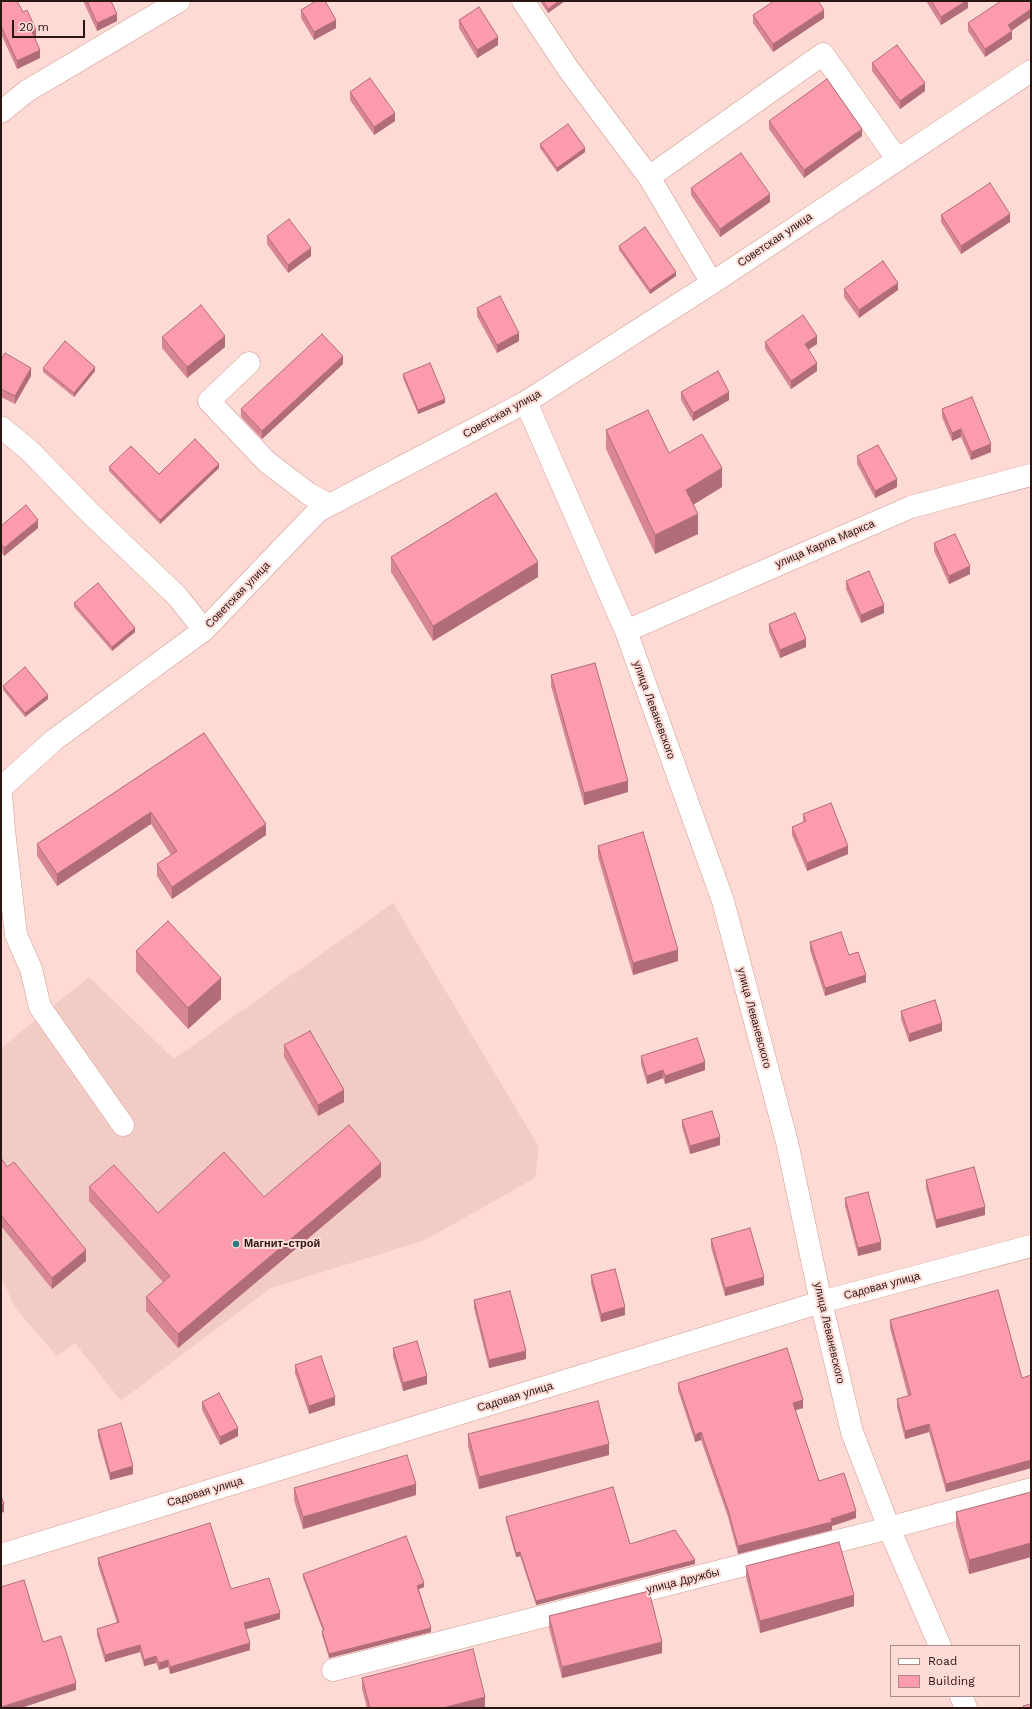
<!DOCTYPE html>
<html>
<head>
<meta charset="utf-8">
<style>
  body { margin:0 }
  #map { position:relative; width:1032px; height:1709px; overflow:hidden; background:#fddad4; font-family:"Work Sans",sans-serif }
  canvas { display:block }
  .frame { position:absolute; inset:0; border:2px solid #281411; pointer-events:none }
  .legend { position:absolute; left:890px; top:1645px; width:130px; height:52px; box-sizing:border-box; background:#fddad4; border:1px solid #a88b86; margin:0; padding:5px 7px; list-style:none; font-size:12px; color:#281411 }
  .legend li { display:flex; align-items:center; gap:8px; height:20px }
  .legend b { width:20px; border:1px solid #a88b86 }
  .scale { position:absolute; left:12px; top:20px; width:73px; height:18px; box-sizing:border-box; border:2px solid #281411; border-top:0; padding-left:5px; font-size:12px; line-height:14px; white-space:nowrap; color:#281411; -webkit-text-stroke:3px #fddad4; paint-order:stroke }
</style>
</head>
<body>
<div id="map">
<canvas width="1032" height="1709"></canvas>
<div class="frame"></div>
<ul class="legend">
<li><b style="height:5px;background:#fff"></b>Road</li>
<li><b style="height:11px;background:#fb9bac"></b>Building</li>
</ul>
<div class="scale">20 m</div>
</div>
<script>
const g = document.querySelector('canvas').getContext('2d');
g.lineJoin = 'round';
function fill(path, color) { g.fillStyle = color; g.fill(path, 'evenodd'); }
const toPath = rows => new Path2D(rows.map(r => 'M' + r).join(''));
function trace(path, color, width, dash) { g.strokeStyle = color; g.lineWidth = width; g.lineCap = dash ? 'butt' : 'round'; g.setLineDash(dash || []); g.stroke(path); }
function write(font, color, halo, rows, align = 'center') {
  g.font = font + ' "Work Sans",sans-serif'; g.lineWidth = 4; g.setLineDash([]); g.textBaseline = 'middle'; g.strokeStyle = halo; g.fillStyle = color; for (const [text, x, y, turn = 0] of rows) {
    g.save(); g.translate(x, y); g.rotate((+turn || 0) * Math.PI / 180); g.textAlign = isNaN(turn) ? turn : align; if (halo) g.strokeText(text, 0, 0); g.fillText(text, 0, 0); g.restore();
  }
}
fill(toPath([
  [393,903,539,1147,535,1178,425,1240,271,1288,121,1401,75,1343,57,1356,15,1308,1,1276,1,1048,89,977,174,1059]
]), '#f3cbc5');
const minor = toPath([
  [523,1,569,70,649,177,712,283],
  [1,112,27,91,179,1],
  [649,177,823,54,897,159],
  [249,363,209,401,267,462,309,494,329,505],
  [526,402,626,631,723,901,787,1142,821,1302,852,1432,889,1528,940,1646],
  [1,427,30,451,89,512,177,596,204,630],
  [626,631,911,507,1031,475],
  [1,788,54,740,204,630,318,511,526,402,712,283,1031,71],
  [1,793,4,830,16,935,31,969,40,1007,123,1125],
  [1,1555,821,1302,1031,1246],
  [333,1670,889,1528,1031,1489],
  [961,1696,966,1708]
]);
trace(minor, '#d29c93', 23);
trace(minor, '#fff', 22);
fill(toPath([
  [1,1,23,12,36,38,35,39,40,58,17,69,1,34],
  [83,1,111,1,117,21,97,31],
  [540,1,565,1,548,13],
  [926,1,968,1,968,8,941,25],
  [1031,1,1031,17,1011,31,1012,39,985,57,968,31,968,23],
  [301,10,336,28,314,40,301,18],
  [753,15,824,18,773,52,753,23],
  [459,20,498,45,477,58,459,28],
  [872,63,925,91,900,109,872,71],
  [350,92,395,121,374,135,350,100],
  [769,121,862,136,804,178,769,129],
  [540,144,585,152,557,172,540,148],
  [691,188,770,202,720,237,691,195],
  [941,215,1010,222,961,254,941,222],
  [267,236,311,256,288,273,267,244],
  [619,246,676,276,650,294,619,250],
  [844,289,898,290,859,318,844,297],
  [477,308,519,341,497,353,477,316],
  [162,337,225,347,187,378,162,348],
  [765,342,817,344,808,349,817,371,791,389,765,349],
  [1,360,31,376,15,404,1,397],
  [343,364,262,439,241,417,241,409],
  [43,368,95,371,74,397,43,372],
  [403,374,445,403,418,414,403,378],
  [681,392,729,400,693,421,681,400],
  [942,409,991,452,971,460,961,437,952,441,942,417],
  [606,430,669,453,722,487,693,505,698,534,655,554,606,449],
  [857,456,897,487,875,498,857,464],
  [109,467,159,474,219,468,160,524,109,471],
  [1,526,38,528,4,556,1,552],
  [934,543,970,574,949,584,934,551],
  [391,557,538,577,433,641,391,572],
  [846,581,884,613,861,623,846,589],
  [74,603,135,632,112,651,74,607],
  [769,624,806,647,780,658,769,632],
  [551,675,628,792,584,805,551,686],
  [3,686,48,699,25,717,3,690],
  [204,733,266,835,172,899,157,876,157,864,171,855,151,824,57,886,37,856,37,844],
  [803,814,848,854,807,871,792,835,792,827,803,823],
  [598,846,678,961,633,975,598,857],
  [810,942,849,955,866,982,825,996,810,950],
  [136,951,221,999,188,1029,136,972],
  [901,1011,942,1031,909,1042,901,1019],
  [284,1045,344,1102,318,1116,284,1057],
  [641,1056,705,1070,665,1084,663,1078,647,1084,641,1064],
  [682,1120,720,1145,690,1154,682,1127],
  [1,1158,7,1167,86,1261,52,1289,1,1226],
  [381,1177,178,1348,146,1311,146,1297,163,1282,89,1201,89,1187,158,1213,264,1197],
  [926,1180,985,1215,936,1228,926,1188],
  [845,1198,881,1250,858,1256,845,1206],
  [711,1239,764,1285,725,1296,711,1247],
  [591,1275,625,1315,601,1322,591,1283],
  [474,1300,526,1359,489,1368,474,1308],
  [890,1320,1022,1378,1031,1375,1031,1468,946,1492,929,1432,905,1439,897,1407,897,1399,908,1396,890,1328],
  [393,1348,427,1384,403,1391,393,1356],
  [295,1365,335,1405,309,1414,295,1373],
  [678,1383,803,1408,795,1410,819,1481,856,1518,832,1526,832,1530,738,1554,728,1517,701,1440,695,1442,678,1390],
  [202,1402,238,1436,220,1445,202,1410],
  [98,1430,133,1474,110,1480,98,1437],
  [468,1434,609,1455,479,1489,468,1446],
  [294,1488,416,1495,303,1529,294,1500],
  [1031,1492,1031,1557,969,1574,956,1526,956,1512],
  [506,1517,630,1544,695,1564,536,1605,520,1556,516,1557,506,1521],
  [98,1558,231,1589,280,1619,246,1629,250,1650,170,1674,168,1667,159,1670,156,1663,144,1666,140,1652,105,1662,97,1635,97,1629,117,1623,98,1565],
  [746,1566,854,1606,760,1633,746,1577],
  [303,1574,424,1587,419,1589,431,1632,329,1658,322,1635,322,1631,323,1631,303,1578],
  [549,1616,662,1653,562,1678,549,1628],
  [362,1678,485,1708,367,1708,362,1689]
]), '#d88594');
fill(toPath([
  [559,1,565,1,548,13,548,9],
  [966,1,968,1,968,8,941,25,941,17],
  [1031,9,1031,17,1008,33,1008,25],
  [824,10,824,18,773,52,773,44],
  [117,14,117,21,97,31,97,23],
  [336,20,336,28,314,40,314,32],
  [36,30,36,38,32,40,32,32],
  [1012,31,1012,39,985,57,985,49],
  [498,37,498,45,477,58,477,50],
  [40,50,40,58,17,69,17,61],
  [925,83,925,91,900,109,900,101],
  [395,113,395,121,374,135,374,127],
  [862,129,862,136,804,178,804,170],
  [585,148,585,152,557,172,557,168],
  [770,194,770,202,720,237,720,229],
  [1010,214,1010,222,961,254,961,246],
  [311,248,311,256,288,273,288,265],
  [676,272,676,276,650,294,650,290],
  [898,283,898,290,859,318,859,310],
  [519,333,519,341,497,353,497,345],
  [225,336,225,347,187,378,187,367],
  [817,336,817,344,805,352,805,344],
  [343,356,343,364,262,439,262,431],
  [817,363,817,371,791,389,791,381],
  [95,367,95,371,74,397,74,393],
  [31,368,31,376,15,404,15,396],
  [729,392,729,400,693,421,693,413],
  [445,399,445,403,418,414,418,410],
  [961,429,961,437,952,441,952,433],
  [991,444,991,452,971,460,971,452],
  [219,464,219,468,160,524,160,520],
  [722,468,722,487,686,509,686,490],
  [897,479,897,487,875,498,875,491],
  [698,514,698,534,655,554,655,535],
  [38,520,38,528,4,556,4,548],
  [538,562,538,577,433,641,433,626],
  [970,566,970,574,949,584,949,576],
  [884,605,884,613,861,623,861,615],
  [135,628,135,632,112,651,112,647],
  [806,639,806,647,780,658,780,650],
  [48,695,48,699,25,717,25,713],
  [628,781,628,792,584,805,584,793],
  [151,812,151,824,57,886,57,874],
  [266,824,266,835,172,899,172,887],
  [848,846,848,854,807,871,807,863],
  [678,950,678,961,633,975,633,963],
  [866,975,866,982,825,996,825,988],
  [221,978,221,999,188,1029,188,1008],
  [942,1023,942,1031,909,1042,909,1034],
  [705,1062,705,1070,665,1084,665,1076],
  [663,1070,663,1078,647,1084,647,1076],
  [344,1090,344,1102,318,1116,318,1105],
  [720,1137,720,1145,690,1154,690,1146],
  [381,1163,381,1177,178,1348,178,1334],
  [985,1207,985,1215,936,1228,936,1220],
  [881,1242,881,1250,858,1256,858,1248],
  [86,1250,86,1261,52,1289,52,1278],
  [764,1277,764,1285,725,1296,725,1288],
  [625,1307,625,1315,601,1322,601,1314],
  [526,1351,526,1359,489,1368,489,1360],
  [427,1376,427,1384,403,1391,403,1383],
  [335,1397,335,1405,309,1414,309,1406],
  [803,1400,803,1408,793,1411,793,1403],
  [929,1424,929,1432,905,1439,905,1431],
  [238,1428,238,1436,220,1445,220,1437],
  [701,1432,701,1440,695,1442,695,1435],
  [609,1444,609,1455,479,1489,479,1477],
  [1031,1460,1031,1468,946,1492,946,1484],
  [133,1466,133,1474,110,1480,110,1473],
  [416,1484,416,1495,303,1529,303,1517],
  [4,1504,4,1512,1,1513,1,1505],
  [856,1511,856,1518,832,1526,832,1530,738,1554,738,1546],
  [1031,1543,1031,1557,969,1574,969,1560],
  [520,1552,520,1556,516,1557,516,1553],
  [695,1560,695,1564,536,1605,536,1601],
  [424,1583,424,1587,417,1590,417,1586],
  [854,1595,854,1606,760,1633,760,1621],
  [280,1613,280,1619,244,1630,244,1623],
  [431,1628,431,1632,329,1658,329,1654],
  [662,1642,662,1653,562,1678,562,1667],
  [250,1643,250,1650,170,1674,170,1667],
  [140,1645,140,1652,105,1662,105,1655],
  [156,1656,156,1663,144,1666,144,1660],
  [168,1660,168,1667,159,1670,159,1663],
  [76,1683,76,1690,21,1708,1,1708,1,1707],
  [485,1697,485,1708,443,1708]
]), '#b06c78');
const building = toPath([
  [1,1,17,1,23,12,27,10,36,30,32,32,40,50,17,61,1,26,1,1],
  [87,1,111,1,117,14,97,23,87,1],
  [316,1,325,1,336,20,314,32,301,10,316,1],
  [543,1,559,1,548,9,543,1],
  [774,1,818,1,824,10,773,44,753,15,774,1],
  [931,1,966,1,941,17,931,1],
  [1001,1,1031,1,1031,9,1008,25,1012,31,985,49,968,23,1001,1],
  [479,7,498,37,477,50,459,20,479,7],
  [897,45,925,83,900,101,872,63,897,45],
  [370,78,395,113,374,127,350,92,370,78],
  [827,79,862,129,804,170,769,121,827,79],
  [568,124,585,148,557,168,540,144,568,124],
  [741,153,770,194,720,229,691,188,741,153],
  [990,183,1010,214,961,246,941,215,990,183],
  [289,219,311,248,288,265,267,236,289,219],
  [645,227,676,272,650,290,619,246,645,227],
  [883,261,898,283,859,310,844,289,883,261],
  [500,296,519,333,497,345,477,308,500,296],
  [201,305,225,336,187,367,162,337,201,305],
  [803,315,817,336,805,344,817,363,791,381,765,342,803,315],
  [322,334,343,356,262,431,241,409,322,334],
  [65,341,95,367,74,393,43,368,65,341],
  [5,353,31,368,15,396,1,389,1,360,5,353],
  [430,363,445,399,418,410,403,374,430,363],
  [718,371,729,392,693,413,681,392,718,371],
  [972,397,991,444,971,452,961,429,952,433,942,409,972,397],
  [648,410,669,453,702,434,722,468,686,490,698,514,655,535,606,430,648,410],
  [195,439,219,464,160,520,109,467,131,446,159,474,195,439],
  [878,445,897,479,875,491,857,456,878,445],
  [496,493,538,562,433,626,391,557,496,493],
  [26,505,38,520,4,548,1,544,1,526,26,505],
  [955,534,970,566,949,576,934,543,955,534],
  [869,571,884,605,861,615,846,581,869,571],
  [98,583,135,628,112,647,74,603,98,583],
  [795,613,806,639,780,650,769,624,795,613],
  [595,663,628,781,584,793,551,675,595,663],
  [25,667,48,695,25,713,3,686,25,667],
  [204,733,266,824,172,887,157,864,177,851,151,812,57,874,37,844,204,733],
  [831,803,848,846,807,863,792,827,806,821,803,814,831,803],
  [643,832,678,950,633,963,598,846,643,832],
  [168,921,221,978,188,1008,136,951,168,921],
  [841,932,849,955,858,952,866,975,825,988,810,942,841,932],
  [935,1000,942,1023,909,1034,901,1011,935,1000],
  [310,1031,344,1090,318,1105,284,1045,310,1031],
  [697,1038,705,1062,665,1076,663,1070,647,1076,641,1056,697,1038],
  [712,1111,720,1137,690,1146,682,1120,712,1111],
  [349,1125,381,1163,178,1334,146,1297,170,1276,89,1187,114,1165,158,1213,224,1152,264,1197,349,1125],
  [1,1158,7,1167,14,1162,86,1250,52,1278,1,1215,1,1158],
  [974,1167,985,1207,936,1220,926,1180,974,1167],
  [868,1192,881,1242,858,1248,845,1198,868,1192],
  [750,1228,764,1277,725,1288,711,1239,750,1228],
  [615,1269,625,1307,601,1314,591,1275,615,1269],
  [998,1290,1022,1378,1031,1375,1031,1460,946,1484,929,1424,905,1431,897,1399,911,1395,890,1320,998,1290],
  [510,1291,526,1351,489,1360,474,1300,510,1291],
  [417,1341,427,1376,403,1383,393,1348,417,1341],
  [787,1348,803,1400,793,1403,819,1481,844,1473,856,1511,831,1519,832,1522,738,1546,728,1510,701,1432,695,1435,678,1383,787,1348],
  [321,1356,335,1397,309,1406,295,1365,321,1356],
  [219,1393,238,1428,220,1437,202,1402,219,1393],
  [598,1401,609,1444,479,1477,468,1434,598,1401],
  [121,1423,133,1466,110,1473,98,1430,121,1423],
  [407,1455,416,1484,303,1517,294,1488,407,1455],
  [613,1487,630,1544,675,1530,695,1560,536,1601,520,1552,516,1553,506,1517,613,1487],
  [1031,1492,1031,1543,969,1560,956,1512,1031,1492],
  [1,1496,4,1504,1,1505,1,1496],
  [210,1523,231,1589,269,1578,280,1613,244,1623,250,1643,170,1667,168,1660,159,1663,156,1656,144,1660,140,1645,105,1655,97,1629,119,1622,98,1558,210,1523],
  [406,1536,424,1583,417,1586,431,1628,329,1654,322,1631,324,1630,303,1574,406,1536],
  [839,1542,854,1595,760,1621,746,1566,839,1542],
  [24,1580,43,1642,61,1636,76,1683,1,1707,1,1587,24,1580],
  [649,1591,662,1642,562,1667,549,1616,649,1591],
  [473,1649,485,1697,443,1708,370,1708,362,1678,473,1649],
  [1031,1704,1031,1708,1024,1708,1023,1706,1031,1704]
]);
fill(building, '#fb9bac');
trace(building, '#b06c78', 1);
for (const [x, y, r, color] of [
  [236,1244,4,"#317883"]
]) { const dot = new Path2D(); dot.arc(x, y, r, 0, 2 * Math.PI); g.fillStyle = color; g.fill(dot); trace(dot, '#fddad4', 1.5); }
write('11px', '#281411', '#fddad4', [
  ["Советская улица",775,240,-34],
  ["Советская улица",502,414,-29],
  ["улица Карла Маркса",825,544,-23],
  ["Советская улица",238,595,-46],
  ["улица Леваневского",654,710,70],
  ["улица Леваневского",754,1018,75],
  ["Садовая улица",882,1286,-15],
  ["улица Леваневского",829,1333,77],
  ["Садовая улица",515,1397,-17],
  ["Садовая улица",205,1492,-17],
  ["улица Дружбы",683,1581,-14]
]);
write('bold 11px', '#281411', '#fddad4', [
  ["Магнит-строй",244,1244]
], 'left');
</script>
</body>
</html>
